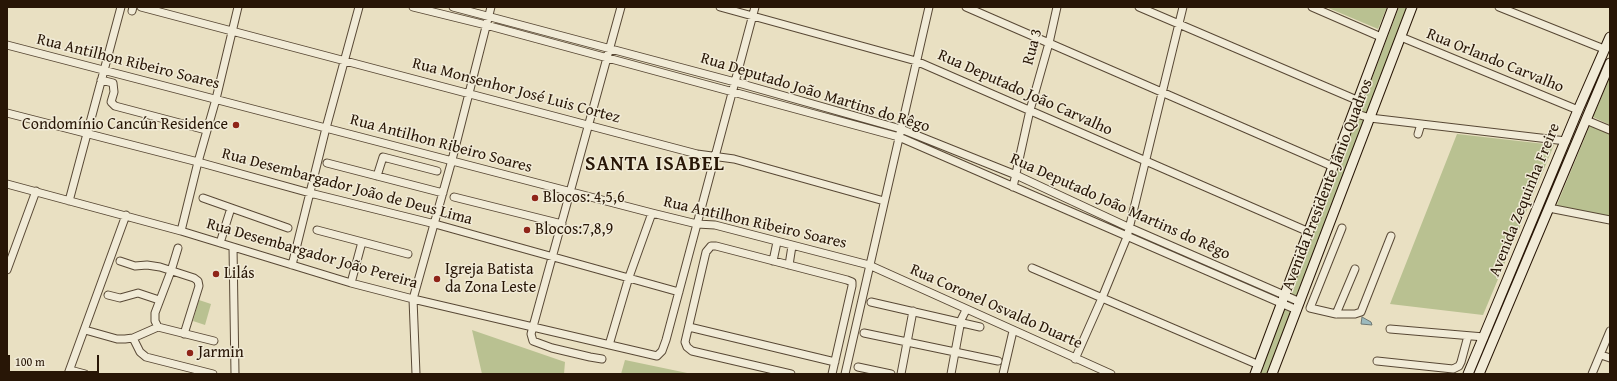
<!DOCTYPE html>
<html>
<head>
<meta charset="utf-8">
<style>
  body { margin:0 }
  #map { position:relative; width:1617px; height:381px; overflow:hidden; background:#e9e0c2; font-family:"Gentium Book Plus",serif }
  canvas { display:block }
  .frame { position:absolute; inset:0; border:8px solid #281606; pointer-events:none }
  .scale { position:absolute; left:8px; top:355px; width:91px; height:18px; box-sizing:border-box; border:2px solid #281606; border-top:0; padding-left:5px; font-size:12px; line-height:14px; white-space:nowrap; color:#281606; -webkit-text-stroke:3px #f1ebd7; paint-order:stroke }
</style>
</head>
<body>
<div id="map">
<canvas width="1617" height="381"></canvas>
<div class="frame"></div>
<div class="scale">100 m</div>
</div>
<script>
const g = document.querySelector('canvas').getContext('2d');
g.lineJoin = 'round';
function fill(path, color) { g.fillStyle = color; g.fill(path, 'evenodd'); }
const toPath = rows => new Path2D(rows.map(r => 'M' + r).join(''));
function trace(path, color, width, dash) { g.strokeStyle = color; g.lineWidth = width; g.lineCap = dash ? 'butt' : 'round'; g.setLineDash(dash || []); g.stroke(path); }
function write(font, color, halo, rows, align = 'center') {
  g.font = font + ' "Gentium Book Plus",serif'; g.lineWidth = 3; g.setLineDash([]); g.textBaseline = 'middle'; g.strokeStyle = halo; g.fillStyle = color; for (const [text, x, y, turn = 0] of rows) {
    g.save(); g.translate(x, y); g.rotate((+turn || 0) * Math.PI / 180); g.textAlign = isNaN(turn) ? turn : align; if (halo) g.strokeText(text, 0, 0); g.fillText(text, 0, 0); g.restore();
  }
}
fill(toPath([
  [1326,7,1387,7,1378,29],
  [1399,7,1409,7,1368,114,1360,110],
  [1610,77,1610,125,1593,117],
  [1359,117,1363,119,1365,122,1296,297,1290,294,1290,293,1356,118],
  [1590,125,1610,133,1610,216,1556,207],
  [1457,134,1554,145,1483,315,1390,304],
  [199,300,211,304,205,325,193,321],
  [1284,309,1291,312,1268,374,1258,374],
  [472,330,565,362,564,374,482,374],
  [625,360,692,374,621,374]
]), '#b9c191');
const water = toPath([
  [1362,317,1371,322,1372,325,1361,324,1362,317]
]);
fill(water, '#9cbabe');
trace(water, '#6e7874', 1);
const street = toPath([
  [141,7,697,154,734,159,884,201],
  [413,7,486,25,899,137,1297,310],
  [453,7,735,82,901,129,1016,175,1130,228,1300,302],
  [720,7,916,61,1309,232],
  [966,7,1334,167],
  [1139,7,1359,101],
  [1312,7,1381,37],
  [1499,7,1604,49],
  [132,11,133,7],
  [1401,37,1578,110],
  [7,45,652,213,697,224,715,225,869,265,1111,374],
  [101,80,113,83,114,92,111,102,115,106,206,130],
  [7,113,198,162,310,193,435,224,679,292],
  [1354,113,1370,118,1566,141],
  [1586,120,1610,130],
  [1418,134,1421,124],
  [327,163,443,193],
  [377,176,383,157,437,171],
  [7,184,181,231,351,283,413,299,657,356,662,351,666,340,755,7],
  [1013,187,1030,110,1049,43,1057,7],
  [454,197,562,224],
  [203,198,288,228],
  [69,201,121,7],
  [1549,208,1610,220],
  [1342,228,1310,308,1336,314,1355,314,1361,312,1391,236],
  [317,230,408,254],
  [181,231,198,162,216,99,238,7],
  [220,243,231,208],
  [233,247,235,374],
  [120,261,135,266,147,265,160,267,194,278,198,281,199,286,184,334],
  [773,261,777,242],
  [292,265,326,128,359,7],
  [789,265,792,246],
  [1032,268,1259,365],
  [7,270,36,191],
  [351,283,362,242],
  [108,295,120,298,138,293,159,300],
  [871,302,980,327],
  [1336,314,1355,269],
  [158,327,155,321,155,313,171,271,178,248],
  [689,327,835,362],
  [1390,329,1484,337],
  [85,330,117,339,125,339,133,338,158,327,214,341],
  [864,333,998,361],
  [133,338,140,352,146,357,213,374],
  [609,345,629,277,652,213],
  [1601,355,1610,358],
  [602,359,590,357,552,348,533,341,531,334,621,7],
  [1075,359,1102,298,1127,237,1183,7],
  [1377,361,1453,369,1459,366,1461,362,1468,336],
  [858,367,891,374],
  [70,370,85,374],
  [68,374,126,215],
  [416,374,413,299,452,160,491,7],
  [791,374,692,351,687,347,685,342,706,252,711,246,716,246,847,280,852,282,852,286,832,374],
  [845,374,929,7],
  [901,374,913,311],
  [951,374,961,320,966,310],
  [1003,374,1013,331],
  [1592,374,1610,331]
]);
const secondary = toPath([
  [1255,374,1393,7],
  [1272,374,1412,7],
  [1468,374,1578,110,1610,37],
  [1479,374,1610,63]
]);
trace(street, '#584835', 9);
trace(secondary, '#281606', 11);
trace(street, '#f1ebd7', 7);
trace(secondary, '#f1ebd7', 9);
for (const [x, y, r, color] of [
  [236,125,4,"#8f2418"],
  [535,198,4,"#8f2418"],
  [527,230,4,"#8f2418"],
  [216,274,4,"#8f2418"],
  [437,279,4,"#8f2418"],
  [190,353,4,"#8f2418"]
]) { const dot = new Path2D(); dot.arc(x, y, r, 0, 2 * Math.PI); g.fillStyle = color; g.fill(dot); trace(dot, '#f1ebd7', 1.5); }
write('16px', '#281606', '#f1ebd7', [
  ["Rua 3",1033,47,-75],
  ["Rua Orlando Carvalho",1495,61,22],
  ["Rua Antilhon Ribeiro Soares",128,62,14],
  ["Rua Monsenhor José Luis Cortez",516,91,15],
  ["Rua Deputado João Martins do Rêgo",815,93,17],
  ["Rua Deputado João Carvalho",1025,93,24],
  ["Rua Antilhon Ribeiro Soares",441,144,15],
  ["Avenida Presidente Jânio Quadros",1328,185,-69],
  ["Rua Desembargador João de Deus Lima",347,187,15],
  ["Avenida Zequinha Freire",1525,200,-68],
  ["Rua Deputado João Martins do Rêgo",1120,207,24],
  ["Rua Antilhon Ribeiro Soares",755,223,13],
  ["Rua Desembargador João Pereira",312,254,16],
  ["Rua Coronel Osvaldo Duarte",996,307,24]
]);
write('16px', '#281606', '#f1ebd7', [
  ["Condomínio Cancún Residence",228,125,"right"],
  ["Blocos: 4,5,6",543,198],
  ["Blocos:7,8,9",535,230],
  ["Igreja Batista",445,270],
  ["da Zona Leste",445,288],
  ["Lilás",224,274],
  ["Jarmin",198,353]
], 'left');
g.letterSpacing = '1px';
write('bold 20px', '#281606', '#f1ebd7', [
  ["SANTA ISABEL",655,165]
]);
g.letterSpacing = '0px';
</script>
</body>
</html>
